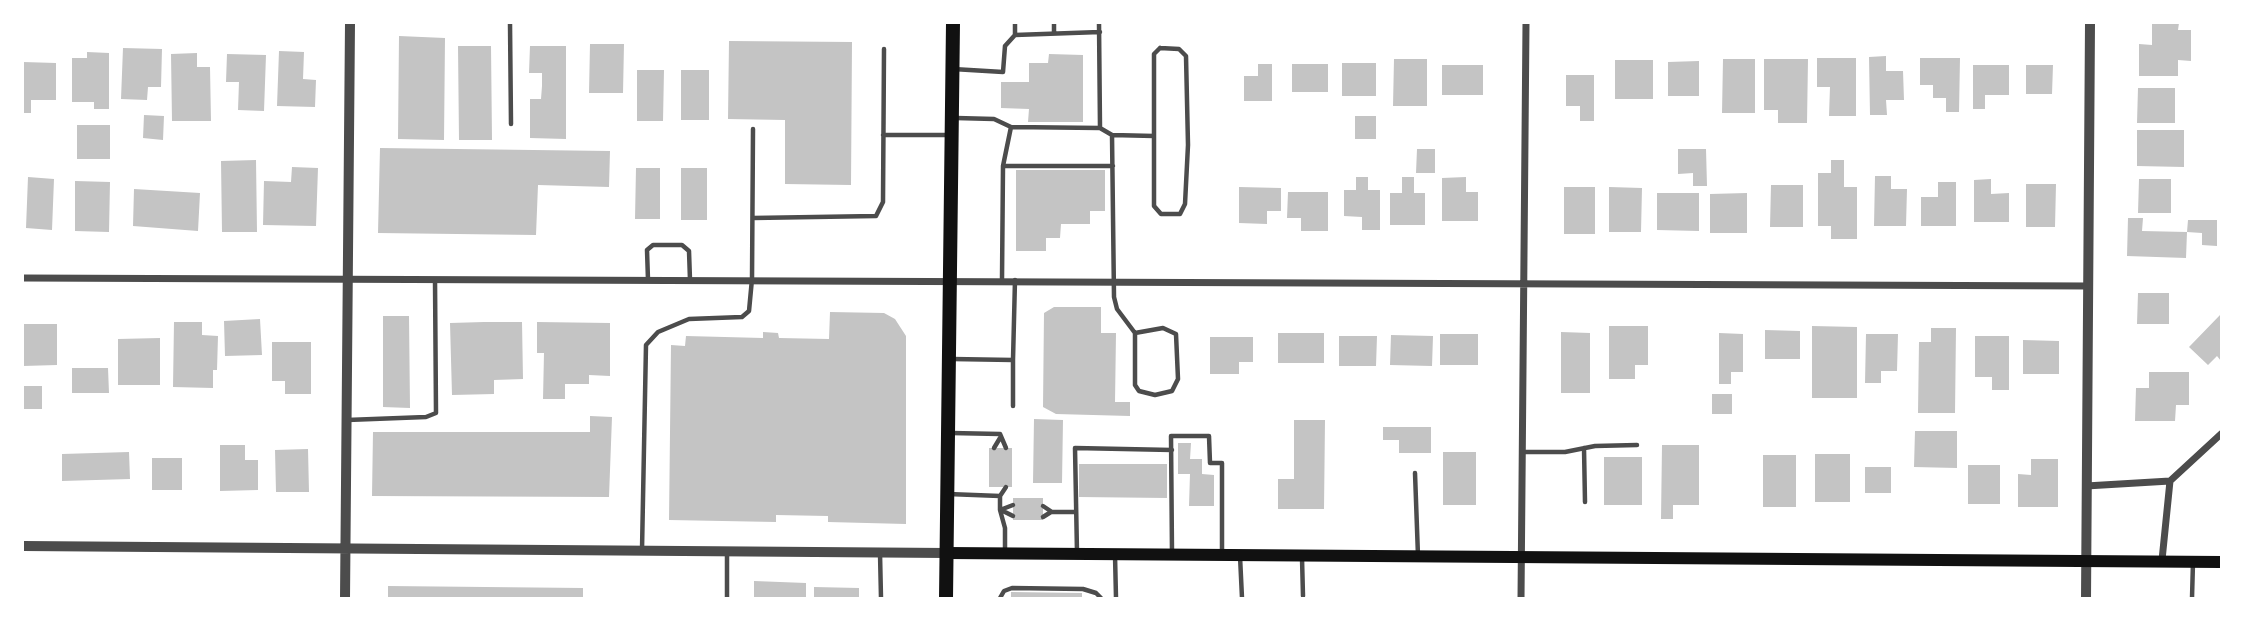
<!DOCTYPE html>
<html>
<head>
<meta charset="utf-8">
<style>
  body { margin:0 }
  #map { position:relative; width:2244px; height:621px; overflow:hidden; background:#fff; font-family:Helvetica,sans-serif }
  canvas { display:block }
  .frame { position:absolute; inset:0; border:24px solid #fff; pointer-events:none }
</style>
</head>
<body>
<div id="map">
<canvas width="2244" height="621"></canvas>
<div class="frame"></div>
</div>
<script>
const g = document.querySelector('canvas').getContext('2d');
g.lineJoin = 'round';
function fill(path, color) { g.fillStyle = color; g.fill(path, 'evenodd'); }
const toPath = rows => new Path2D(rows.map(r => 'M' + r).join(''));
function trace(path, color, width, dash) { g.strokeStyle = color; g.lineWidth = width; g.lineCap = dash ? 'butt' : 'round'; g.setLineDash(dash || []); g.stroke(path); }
fill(toPath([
  [2152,23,2179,23,2178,30,2191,30,2191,61,2178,60,2178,76,2139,76,2139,44,2152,45],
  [399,36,445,38,444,140,398,139],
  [729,41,852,42,851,185,785,184,785,120,728,119],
  [590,44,624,44,623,93,589,93],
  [458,46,491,46,492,140,459,140],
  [530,46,566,46,566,139,530,138,530,99,541,99,542,86,542,73,529,73],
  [123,48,162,49,161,87,148,87,147,100,121,99],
  [279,51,304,52,303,79,316,80,315,107,277,106],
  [87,52,109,53,109,109,94,109,94,102,72,102,72,58,87,58],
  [197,53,197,67,210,67,211,121,172,121,171,54],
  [227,54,266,55,264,111,238,110,239,82,226,82],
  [1049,54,1083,55,1083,122,1028,122,1029,109,1001,108,1001,82,1029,82,1029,63,1048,63],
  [1886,56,1886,71,1903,71,1904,100,1886,100,1887,115,1870,115,1869,57],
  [1817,58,1856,58,1856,116,1829,116,1830,87,1817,87],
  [1920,58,1960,58,1959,112,1946,112,1946,98,1933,98,1933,85,1920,85],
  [1394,59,1427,59,1427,106,1393,106],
  [1723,59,1755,59,1755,113,1722,113],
  [1764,59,1808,59,1807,123,1778,123,1778,110,1764,110],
  [1615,60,1653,60,1653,99,1615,99],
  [1699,61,1699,96,1668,96,1668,62],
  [23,62,56,63,56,100,31,100,31,113,23,113],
  [1342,63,1376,63,1376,96,1342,96],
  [1258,64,1272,64,1272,101,1244,101,1244,76,1258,76],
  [1292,64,1328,64,1328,92,1292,92],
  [1442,65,1483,65,1483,95,1442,95],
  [1973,65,2009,65,2009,95,1985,95,1985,109,1973,109],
  [2026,65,2053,65,2052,94,2026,94],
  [637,70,664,70,663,121,637,121],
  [681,70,709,70,709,120,681,120],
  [1566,75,1594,75,1594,121,1580,121,1580,106,1566,106],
  [2138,88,2175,88,2175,123,2137,123],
  [144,115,164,116,163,140,143,138],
  [1355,116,1376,116,1376,139,1355,139],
  [77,125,110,125,110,159,77,159],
  [2137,130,2184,130,2184,167,2137,166],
  [380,148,610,151,609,187,538,185,536,235,378,233],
  [1417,149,1435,149,1435,173,1416,173],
  [1678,149,1706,149,1707,186,1693,186,1693,173,1678,174],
  [256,160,257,232,222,232,221,161],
  [1831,160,1844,160,1844,187,1857,187,1857,239,1831,239,1831,226,1818,226,1818,173,1831,173],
  [292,167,318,168,316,226,263,225,264,181,291,182],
  [636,168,660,168,660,219,635,219],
  [681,168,707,168,707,220,681,220],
  [1016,170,1105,170,1105,211,1090,211,1090,224,1061,224,1060,238,1046,238,1046,251,1016,251],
  [1875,176,1891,176,1891,189,1907,189,1906,226,1874,226],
  [28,177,54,179,52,230,26,228],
  [1356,177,1368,177,1368,190,1380,190,1380,230,1362,230,1362,217,1344,216,1344,190,1356,190],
  [1402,177,1414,177,1414,193,1425,193,1425,225,1390,225,1390,193,1402,193],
  [1466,177,1466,192,1478,192,1478,221,1442,221,1442,178],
  [1991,179,1991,194,2009,193,2009,222,1974,222,1974,180],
  [2139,179,2171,179,2171,213,2138,213],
  [75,181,110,182,109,232,75,231],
  [1938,182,1956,182,1956,226,1921,226,1921,197,1938,197],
  [2026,184,2056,184,2055,227,2026,227],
  [1771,185,1803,185,1803,227,1770,227],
  [1239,187,1281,188,1281,211,1267,211,1267,224,1239,223],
  [1564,187,1595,187,1595,234,1564,234],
  [1609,187,1642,188,1641,232,1609,232],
  [134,189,200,193,198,231,133,226],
  [1288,192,1328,192,1328,231,1301,231,1301,218,1287,218],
  [1657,193,1699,193,1699,231,1657,230],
  [1747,193,1747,233,1710,233,1710,194],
  [2128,218,2143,218,2142,231,2187,232,2186,258,2127,256],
  [2188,220,2217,220,2217,246,2202,245,2202,233,2187,232],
  [2138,293,2169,293,2169,324,2137,324],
  [1054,307,1101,307,1101,333,1116,333,1115,402,1130,402,1130,416,1056,414,1043,407,1044,313],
  [830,312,884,313,895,319,906,336,906,524,828,522,828,516,776,515,776,522,669,520,671,345,685,346,686,336,763,338,763,332,778,333,779,338,829,339],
  [2221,314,2221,361,2217,356,2208,365,2189,347],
  [383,316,409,316,410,408,383,407],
  [260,319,262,355,225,356,224,321],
  [174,322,202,322,202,335,218,336,217,370,213,370,213,388,173,387],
  [484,322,522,322,523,379,494,380,494,394,452,395,450,323],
  [537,322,610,323,610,376,589,375,589,384,565,384,565,399,543,399,544,353,537,353],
  [23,324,57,324,57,365,23,366],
  [1609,326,1648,326,1648,365,1635,365,1635,379,1609,379],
  [1812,326,1857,327,1857,398,1812,398],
  [1931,328,1956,328,1955,413,1918,413,1919,342,1931,342],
  [1765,330,1800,331,1800,359,1765,359],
  [1561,332,1590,333,1590,393,1561,393],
  [1278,333,1324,333,1324,363,1278,363],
  [1719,333,1743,334,1743,372,1731,372,1731,384,1719,384],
  [1440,334,1478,334,1478,365,1440,365],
  [1866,334,1898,334,1897,371,1881,371,1881,383,1865,383],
  [1391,335,1433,336,1432,366,1390,365],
  [1339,336,1377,336,1376,366,1339,366],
  [1975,336,2009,336,2009,390,1992,390,1992,377,1975,377],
  [1210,337,1253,337,1253,362,1239,362,1239,374,1210,374],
  [160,338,160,385,118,385,118,339],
  [2023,340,2059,341,2059,374,2023,374],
  [272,342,311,342,311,394,285,394,285,381,272,381],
  [72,368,108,368,109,393,72,393],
  [2149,372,2189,372,2189,405,2176,405,2175,421,2135,421,2136,388,2149,388],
  [23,386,42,386,42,409,23,409],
  [1712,394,1732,394,1732,414,1712,414],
  [590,416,612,417,609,497,372,496,373,432,590,432],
  [1034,419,1063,420,1062,483,1033,483],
  [1294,420,1325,420,1324,509,1278,509,1278,479,1294,479],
  [1383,427,1431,427,1431,453,1399,453,1399,440,1383,440],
  [1915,431,1957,431,1957,468,1914,467],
  [1178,443,1191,443,1190,459,1202,459,1202,474,1214,475,1214,506,1189,506,1190,474,1178,474],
  [220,445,245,445,245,460,258,460,258,490,220,491],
  [1662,445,1699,445,1699,505,1673,505,1673,519,1661,519],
  [989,448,1012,448,1012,487,989,487],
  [308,449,309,492,276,492,275,450],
  [129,452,130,479,62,481,62,454],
  [1443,452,1476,452,1476,505,1443,505],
  [1815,454,1850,454,1850,502,1815,502],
  [1763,455,1796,455,1796,507,1763,507],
  [1604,457,1642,457,1642,505,1604,505],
  [152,458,182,458,182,490,152,490],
  [2031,459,2058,459,2058,507,2018,507,2018,474,2031,475],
  [1079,464,1167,464,1167,498,1079,497],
  [1968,465,2000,465,2000,504,1968,504],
  [1865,467,1891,467,1891,493,1865,493],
  [1013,498,1043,498,1043,520,1013,520],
  [754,581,806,583,806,598,754,598],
  [388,586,583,588,583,598,388,598],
  [814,587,859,588,859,598,814,598],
  [1011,592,1082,593,1082,598,1011,598]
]), '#c4c4c4');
trace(toPath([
  [510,23,511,124],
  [1054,23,1054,32],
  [1099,23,1100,128,1112,135,1114,297,1117,309,1135,333,1135,385,1139,391,1155,395,1172,391,1178,379,1176,334,1163,328,1135,333],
  [1015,35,1015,23],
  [1160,48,1179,49,1186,56,1188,145,1185,204,1180,214,1161,214,1154,206,1154,54,1160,48],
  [953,69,1003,72,1005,46,1015,35,1100,32],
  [956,118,994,119,1011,127,1100,128],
  [883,135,949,135],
  [1112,135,1154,136],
  [1003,166,1113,166],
  [753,218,876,216,883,202,884,49],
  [1002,279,1003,166,1011,127],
  [648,280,647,250,653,245,682,245,689,251,690,280],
  [952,359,1013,360,1015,280],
  [1013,406,1013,360],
  [347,420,426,417,436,413,435,280],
  [951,433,1000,434,1006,448],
  [994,448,1000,438],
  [1584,448,1585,502],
  [1523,452,1565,452,1595,446,1637,445],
  [1415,473,1418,556],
  [1006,487,1000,496,1000,510,1013,505],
  [948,494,1000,496],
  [1043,506,1052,512,1076,512],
  [1000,510,1005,528,1005,553],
  [1001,510,1013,516],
  [1043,517,1051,512],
  [642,550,646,345,658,332,689,319,742,317,749,311,752,279,753,129],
  [880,553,881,598],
  [1077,553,1075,448,1172,450],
  [1172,553,1171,436,1209,436,1210,463,1222,463,1222,554],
  [1115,555,1116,598],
  [1240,556,1242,598],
  [1302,558,1303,596],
  [727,598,727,552],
  [1000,598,1004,591,1012,588,1083,589,1096,593,1101,598],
  [2192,598,2193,562]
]), '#4c4c4c', 4.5);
trace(toPath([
  [23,278,2089,286],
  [2086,486,2170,481,2221,434],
  [2162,560,2170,481],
  [1521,598,1526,23]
]), '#4c4c4c', 7);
trace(toPath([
  [23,546,947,553],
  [345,598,350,23],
  [2086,598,2090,23]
]), '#4c4c4c', 10);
trace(toPath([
  [947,553,2221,562]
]), '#111', 12);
trace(toPath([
  [946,598,953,23]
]), '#111', 14);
</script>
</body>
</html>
